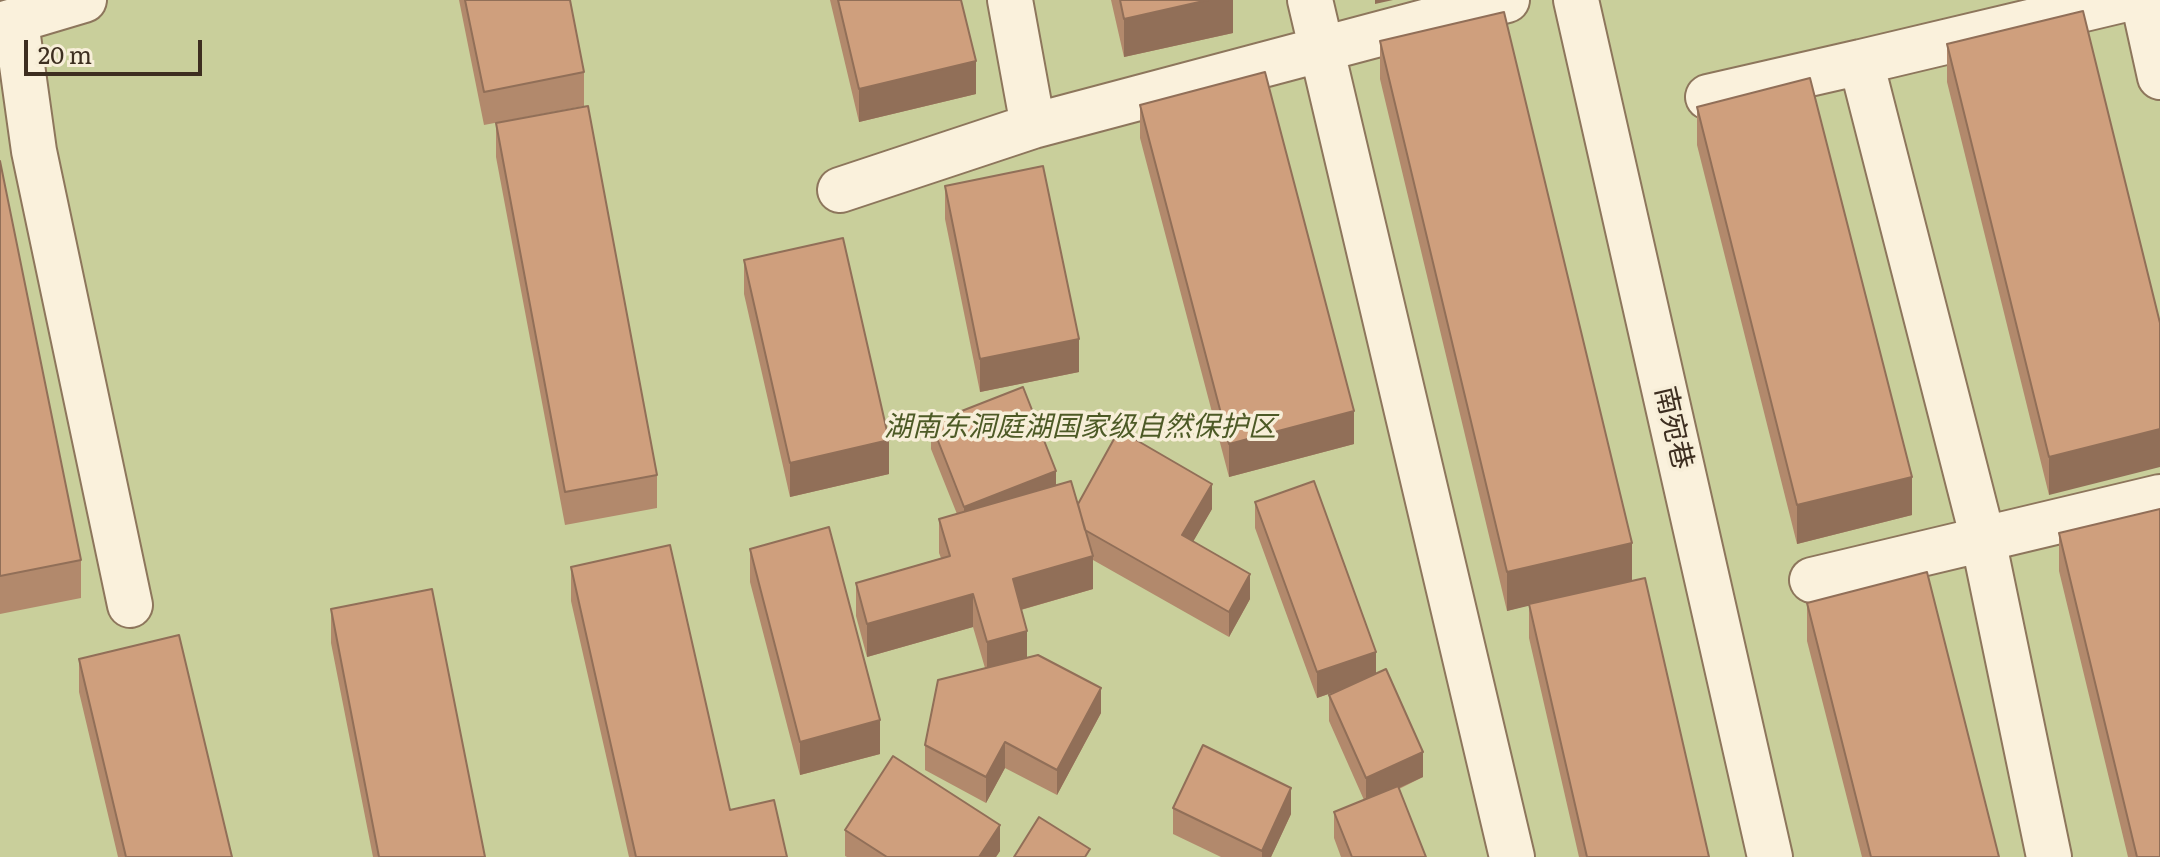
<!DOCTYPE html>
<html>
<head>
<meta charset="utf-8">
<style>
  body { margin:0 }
  #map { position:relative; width:2160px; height:857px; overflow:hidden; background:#f0e4c8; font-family:Literata,serif }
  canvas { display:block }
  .scale { position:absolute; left:24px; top:40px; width:178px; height:36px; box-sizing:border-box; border:4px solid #3d2e20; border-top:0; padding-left:10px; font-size:24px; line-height:28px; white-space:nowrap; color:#3d2e20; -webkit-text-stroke:6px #f7eed8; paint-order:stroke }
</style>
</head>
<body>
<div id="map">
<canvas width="2160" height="857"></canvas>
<div class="scale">20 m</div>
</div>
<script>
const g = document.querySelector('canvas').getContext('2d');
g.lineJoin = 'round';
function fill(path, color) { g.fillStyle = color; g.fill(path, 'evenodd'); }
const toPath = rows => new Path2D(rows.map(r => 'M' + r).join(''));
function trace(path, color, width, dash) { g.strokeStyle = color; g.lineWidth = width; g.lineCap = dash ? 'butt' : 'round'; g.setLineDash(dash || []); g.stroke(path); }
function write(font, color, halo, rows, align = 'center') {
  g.font = font + ' Literata,"Noto Sans SC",serif'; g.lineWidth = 7; g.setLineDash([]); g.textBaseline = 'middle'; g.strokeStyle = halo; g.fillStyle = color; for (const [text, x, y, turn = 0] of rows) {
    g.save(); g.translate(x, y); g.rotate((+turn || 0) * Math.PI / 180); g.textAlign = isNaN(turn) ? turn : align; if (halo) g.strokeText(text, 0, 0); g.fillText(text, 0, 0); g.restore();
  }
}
fill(toPath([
  [0,0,2160,0,2160,857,0,857]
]), '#c9cf9b');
const minor = toPath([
  [1310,0,1512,857],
  [1576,0,1770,857],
  [2143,0,2160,77],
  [16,22,34,151,130,605],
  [0,25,84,0],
  [1708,97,1861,62],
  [1033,126,1507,0],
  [840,190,1033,126,1010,0],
  [1812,580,2160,497],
  [2049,857,1983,539,1861,62,2122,0]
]);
trace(minor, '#8d765c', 48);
trace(minor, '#faf1dc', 44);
fill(toPath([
  [459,0,570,0,584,72,584,106,484,125],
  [830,0,961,0,976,94,859,122],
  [1111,0,1233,0,1233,33,1124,57],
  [2083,11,2049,495,1947,82,1947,44],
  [1380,41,1632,581,1709,857,1579,857,1529,638,1529,605,1507,611,1380,79],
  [1140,105,1354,444,1229,477,1140,138],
  [1697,107,1912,515,1797,544,1697,145],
  [496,123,657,475,657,508,565,525,496,157],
  [0,161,81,560,81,598,0,614],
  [945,186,1079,372,980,392,945,219],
  [744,260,889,474,790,497,744,294],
  [931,423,1056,486,1078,504,1212,509,1193,541,1250,599,1229,637,1093,560,1093,589,1021,610,1027,658,1101,713,1057,795,1005,768,986,803,925,770,925,745,985,668,973,627,867,657,856,616,856,583,941,558,939,553,939,519,957,514,931,449],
  [1255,502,1376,674,1423,777,1399,789,1426,857,1341,857,1334,838,1334,812,1364,800,1329,721,1329,695,1343,689,1317,698,1255,528],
  [2059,533,2160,857,2128,857,2059,571],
  [750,549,880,754,800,775,750,582],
  [571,567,730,810,787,857,629,857,571,601],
  [1807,603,1999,857,1862,857,1807,641],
  [331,609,485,857,373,857,331,643],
  [79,659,232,857,118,857,79,692],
  [1173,808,1291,814,1271,857,1221,857,1173,834],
  [845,830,1000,851,996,857,847,857,845,856]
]), '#b2896c');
fill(toPath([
  [1208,0,1233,0,1233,33,1124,57,1124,19],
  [1375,0,1393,0,1375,4],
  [976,61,976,94,859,122,859,89],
  [1079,339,1079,372,980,392,980,359],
  [1354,411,1354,444,1229,477,1229,444],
  [2160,429,2160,467,2049,495,2049,457],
  [889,440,889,474,790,497,790,463],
  [1056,471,1056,496,964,533,964,507],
  [1912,477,1912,515,1797,544,1797,505],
  [1212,484,1212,509,1182,561,1182,535],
  [1632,543,1632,581,1507,611,1507,572],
  [1093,556,1093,589,1013,612,1013,579],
  [1250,574,1250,599,1229,637,1229,612],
  [973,594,973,627,867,657,867,624],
  [1027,631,1027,665,987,675,987,642],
  [1376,652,1376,677,1317,698,1317,672],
  [1101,688,1101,713,1057,795,1057,770],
  [880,720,880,754,800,775,800,742],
  [1005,742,1005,768,986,803,986,777],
  [1423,752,1423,777,1366,803,1366,778],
  [1291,788,1291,814,1271,857,1262,857,1262,851],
  [1000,825,1000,851,996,857,979,857]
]), '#916f58');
const building = toPath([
  [465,0,570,0,584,72,484,92,465,0],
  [838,0,961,0,976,61,859,89,838,0],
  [1120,0,1208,0,1124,19,1120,0],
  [2083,11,2160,323,2160,429,2049,457,1947,44,2083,11],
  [1504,12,1632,543,1507,572,1380,41,1504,12],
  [1265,72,1354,411,1229,444,1140,105,1265,72],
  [1810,78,1912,477,1797,505,1697,107,1810,78],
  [588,106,657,475,565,492,496,123,588,106],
  [0,161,81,560,0,576,0,161],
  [1043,166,1079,339,980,359,945,186,1043,166],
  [843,238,889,440,790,463,744,260,843,238],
  [1023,387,1056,471,964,507,931,423,1023,387],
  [1119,430,1212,484,1182,535,1250,574,1229,612,1085,530,1078,504,1119,430],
  [1071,481,1093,556,1013,579,1027,631,987,642,973,594,867,624,856,583,950,556,939,519,1071,481],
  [1314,481,1376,652,1317,672,1255,502,1314,481],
  [2160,509,2160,857,2137,857,2059,533,2160,509],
  [829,527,880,720,800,742,750,549,829,527],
  [670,545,730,810,774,800,787,857,636,857,571,567,670,545],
  [1927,572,1999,857,1871,857,1807,603,1927,572],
  [1645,578,1709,857,1587,857,1529,604,1645,578],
  [432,589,485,857,379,857,331,609,432,589],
  [179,635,232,857,126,857,79,659,179,635],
  [1038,655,1101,688,1057,770,1005,742,986,777,925,745,938,680,1038,655],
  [1386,669,1423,752,1366,778,1329,695,1386,669],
  [1203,745,1291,788,1262,851,1173,808,1203,745],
  [893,756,1000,825,979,857,887,857,845,830,893,756],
  [1398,786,1426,857,1352,857,1334,812,1398,786],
  [1039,817,1090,849,1085,857,1014,857,1039,817]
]);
fill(building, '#cf9f7d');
trace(building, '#916f58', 2);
write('italic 28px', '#4d5a26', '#f7eed8', [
  ["湖南东洞庭湖国家级自然保护区",1080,428]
]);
write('28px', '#3d2e20', '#f7eed8', [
  ["南宛巷",1673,428,77]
]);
</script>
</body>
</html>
